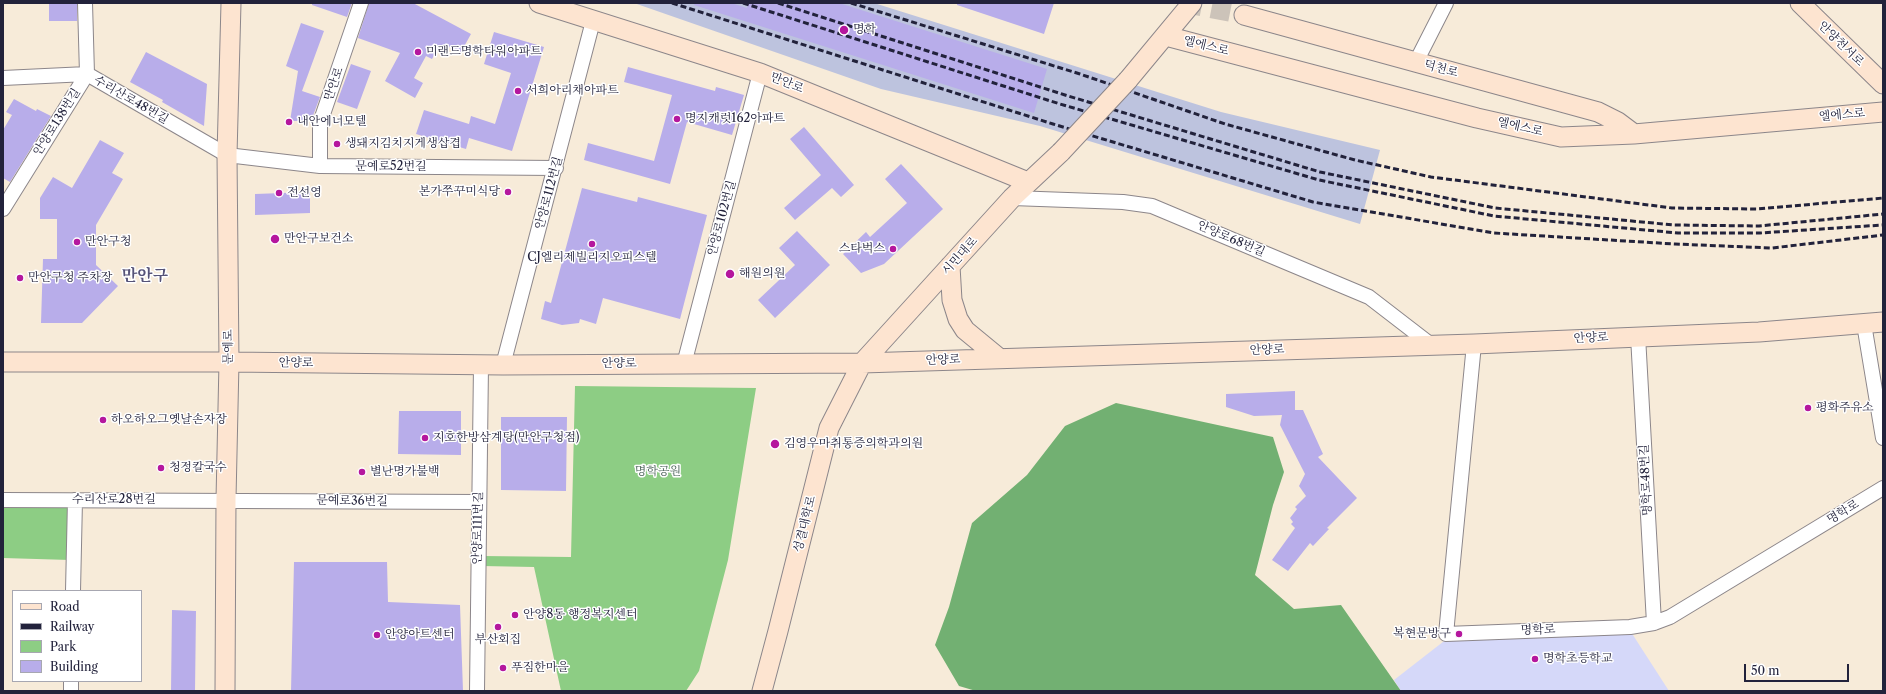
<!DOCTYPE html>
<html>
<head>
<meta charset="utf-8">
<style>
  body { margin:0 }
  #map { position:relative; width:1886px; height:694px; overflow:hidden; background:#f7ebd9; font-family:"Libre Caslon Text",serif }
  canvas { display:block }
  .frame { position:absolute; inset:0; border:4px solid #22223b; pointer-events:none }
  .legend { position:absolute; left:12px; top:590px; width:130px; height:92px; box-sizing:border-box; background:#fff; border:1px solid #a7a7b1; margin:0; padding:5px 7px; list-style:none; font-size:12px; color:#22223b }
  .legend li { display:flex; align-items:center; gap:8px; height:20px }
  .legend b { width:20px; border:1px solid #a7a7b1 }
  .scale { position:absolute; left:1744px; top:664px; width:105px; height:18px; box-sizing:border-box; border:2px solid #22223b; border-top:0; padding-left:5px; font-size:12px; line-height:14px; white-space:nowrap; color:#22223b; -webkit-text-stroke:3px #fff; paint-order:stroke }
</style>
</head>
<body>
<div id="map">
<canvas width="1886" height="694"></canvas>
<div class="frame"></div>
<ul class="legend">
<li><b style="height:5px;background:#fde4d0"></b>Road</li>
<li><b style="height:5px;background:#22223b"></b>Railway</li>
<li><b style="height:11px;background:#8dcd84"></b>Park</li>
<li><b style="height:11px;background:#b8adea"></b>Building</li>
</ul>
<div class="scale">50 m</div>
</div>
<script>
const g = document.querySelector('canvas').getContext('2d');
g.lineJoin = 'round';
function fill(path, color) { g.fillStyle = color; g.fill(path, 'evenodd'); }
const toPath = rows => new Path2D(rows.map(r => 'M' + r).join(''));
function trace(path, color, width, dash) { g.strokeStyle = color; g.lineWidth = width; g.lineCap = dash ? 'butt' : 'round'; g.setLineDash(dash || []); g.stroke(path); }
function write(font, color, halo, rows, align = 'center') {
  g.font = font + ' "Libre Caslon Text","Noto Serif KR",serif'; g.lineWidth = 3; g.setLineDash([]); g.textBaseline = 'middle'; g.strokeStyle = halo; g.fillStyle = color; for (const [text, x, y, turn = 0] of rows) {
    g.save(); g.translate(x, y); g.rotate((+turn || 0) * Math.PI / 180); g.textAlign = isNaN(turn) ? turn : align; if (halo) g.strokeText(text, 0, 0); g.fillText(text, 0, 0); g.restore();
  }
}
fill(toPath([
  [1631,632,1669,691,1401,691,1394,680,1448,638]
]), '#d5d8f9');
fill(toPath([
  [634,3,874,3,1221,112,1380,150,1360,224,1040,126,881,89]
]), '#bdc3de');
fill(toPath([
  [575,386,756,388,728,560,699,671,686,691,561,691,534,567,482,566,482,556,571,557],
  [3,503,71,504,70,560,3,558]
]), '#8dcd84');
fill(toPath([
  [1116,403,1273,437,1284,472,1273,505,1255,575,1294,609,1341,605,1401,691,976,691,959,686,935,645,949,607,972,523,1027,475,1065,426]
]), '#72b072');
fill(toPath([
  [49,3,77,3,77,21,49,21],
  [312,3,352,3,347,17,312,5],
  [369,3,413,3,471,34,461,52,450,46,446,53,438,48,432,59,426,56,414,78,423,83,415,98,385,81,400,53,358,38],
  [695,3,731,3,747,8,748,3,839,3,1047,69,1034,113,694,5],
  [957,3,1054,3,1044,34,957,5],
  [301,23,324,31,302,91,320,97,311,121,290,121,298,71,286,66],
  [494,32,544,47,512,151,469,138,466,149,416,134,424,110,469,124,471,116,495,124,511,73,484,64],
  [146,52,207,84,204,126,162,102,163,100,130,82],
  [351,64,371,71,357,109,337,102],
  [628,67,715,91,716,87,744,95,732,135,687,122,670,184,584,160,588,143,654,161,672,95,624,82],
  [14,99,36,111,37,109,51,116,10,182,3,178,3,130,12,115,6,112],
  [804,127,854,185,841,197,832,188,795,220,784,208,821,175,790,139],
  [100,140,124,153,112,173,123,179,96,225,96,265,118,286,82,323,41,323,43,259,57,259,57,219,40,219,40,198,53,177,72,188],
  [901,164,943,209,884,264,861,273,843,254,866,232,870,237,907,203,885,179],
  [582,188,637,202,638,197,707,215,680,319,603,298,596,324,580,319,579,323,562,325,541,319,545,301,551,303],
  [310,192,310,213,255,215,255,194],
  [797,231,830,265,775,318,758,300,795,265,779,248],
  [1295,391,1295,410,1303,410,1323,454,1318,457,1357,498,1327,528,1329,529,1313,546,1310,543,1288,571,1272,560,1295,528,1291,524,1293,522,1290,518,1297,509,1295,507,1306,496,1299,486,1305,474,1280,425,1282,415,1254,416,1226,407,1226,394],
  [399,411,461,411,461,455,398,454],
  [501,417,567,417,566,491,501,490],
  [294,562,387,562,388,602,460,605,463,691,291,691],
  [172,610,196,611,195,691,171,691]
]), '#b8adea');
trace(toPath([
  [1183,3,1244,15]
]), '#ccc3b9', 19, [19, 10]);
const street = toPath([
  [1416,62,1446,3],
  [3,78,87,74,227,155,320,166,556,168],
  [320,166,320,123,361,3],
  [1012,198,1123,202,1152,206,1369,297,1430,344],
  [3,209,87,74,85,3],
  [1864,324,1883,438],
  [1638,336,1654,623],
  [1474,344,1446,634,1630,627,1654,623,1670,617,1883,488],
  [684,364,760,73],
  [503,365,593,21],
  [3,500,478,502],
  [73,591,75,500],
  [71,691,71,681],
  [477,691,481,365]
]);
const secondary = toPath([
  [539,3,760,73,1028,182],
  [1800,3,1883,84],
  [1244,15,1598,112,1618,122,1634,134],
  [1166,36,1477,118,1561,137,1634,134,1883,112],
  [1128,80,1192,3],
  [950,266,952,300,958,319,965,330,999,358],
  [3,362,229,362,503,365,862,363,1474,344,1759,332,1883,322],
  [225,691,226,499,229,362,227,155,231,3],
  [762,691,778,631,829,428,862,363,1012,198,1061,152]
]);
trace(street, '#8c868a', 16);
trace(secondary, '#8c868a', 21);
trace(street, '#fff', 14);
trace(secondary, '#fde4d0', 19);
trace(toPath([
  [672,3,1053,124,1313,202,1494,233,1675,244,1772,248,1883,235],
  [743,3,1060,104,1319,180,1494,216,1678,233,1760,233,1883,225],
  [778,3,1065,95,1320,172,1495,208,1674,225,1759,226,1883,214],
  [851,3,1080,74,1225,124,1355,160,1431,177,1672,208,1757,209,1883,198]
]), '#22223b', 3, [6, 3]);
const secondaryBridge = toPath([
  [1061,152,1128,80]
]);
trace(secondaryBridge, '#8c868a', 21, []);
trace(secondaryBridge, '#fde4d0', 19);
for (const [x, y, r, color] of [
  [844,30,5,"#b5179e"],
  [418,52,4,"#b5179e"],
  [518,91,4,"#b5179e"],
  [677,119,4,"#b5179e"],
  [289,122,4,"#b5179e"],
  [337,144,4,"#b5179e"],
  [508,192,4,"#b5179e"],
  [279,193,4,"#b5179e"],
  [275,239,5,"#b5179e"],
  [77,242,4,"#b5179e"],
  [592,244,4,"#b5179e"],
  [893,249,4,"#b5179e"],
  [730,274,5,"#b5179e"],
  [20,278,4,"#b5179e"],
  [1808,408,4,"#b5179e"],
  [103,420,4,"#b5179e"],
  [425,438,4,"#b5179e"],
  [775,444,5,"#b5179e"],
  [161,468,4,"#b5179e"],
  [362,472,4,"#b5179e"],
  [515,615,4,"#b5179e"],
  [498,627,4,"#b5179e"],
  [1459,634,4,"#b5179e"],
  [377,635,4,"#b5179e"],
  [1535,659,4,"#b5179e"],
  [503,668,4,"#b5179e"]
]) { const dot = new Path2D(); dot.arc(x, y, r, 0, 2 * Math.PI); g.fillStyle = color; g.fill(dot); trace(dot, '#fff', 1.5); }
write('12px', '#22223b', '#fff', [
  ["명학",853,30],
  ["미랜드명학타워아파트",426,52],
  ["서희아리채아파트",526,91],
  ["명지캐럿162아파트",685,119],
  ["내안에너모텔",297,122],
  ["생돼지김치지게생삽겹",345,144],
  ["본가쭈꾸미식당",500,192,"right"],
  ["전선영",287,193],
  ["만안구보건소",284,239],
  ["만안구청",85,242],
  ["스타벅스",885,249,"right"],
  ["CJ엘리제빌리지오피스텔",592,258,"center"],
  ["해원의원",739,274],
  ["만안구청 주차장",28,278],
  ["평화주유소",1816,408],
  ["하오하오그옛날손자장",111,420],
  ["지호한방삼계탕(만안구청점)",433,438],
  ["김영우마취통증의학과의원",784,444],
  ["청정칼국수",169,468],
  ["별난명가불백",370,472],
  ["안양8동 행정복지센터",523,615],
  ["복현문방구",1451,634,"right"],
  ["안양아트센터",385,635],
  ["부산회집",498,640,"center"],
  ["명학초등학교",1543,659],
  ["푸짐한마을",511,668]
], 'left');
write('12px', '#22223b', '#fff', [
  ["안양천서로",1841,44,44],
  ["엘에스로",1206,46,14],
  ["덕천로",1441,69,15],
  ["만안로",787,83,22],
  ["만안로",334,84,-71],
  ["수리산로48번길",131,100,30],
  ["엘에스로",1842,115,-5],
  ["안양로138번길",57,122,-58],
  ["엘에스로",1520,127,13],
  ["문예로52번길",391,167],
  ["안양로112번길",549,193,-75],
  ["안양로102번길",722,218,-75],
  ["안양로68번길",1231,239,23],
  ["시민대로",960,256,-48],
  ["안양로",1591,338,-3],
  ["문예로",229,347,-90],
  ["안양로",1267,350,-2],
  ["안양로",943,360,-2],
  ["안양로",296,363,1],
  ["안양로",619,364],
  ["명학로48번길",1646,480,-93],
  ["수리산로28번길",114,500],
  ["문예로36번길",352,501,1],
  ["명학로",1843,512,-31],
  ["성결대학로",805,524,-76],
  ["안양로111번길",478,528,-89],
  ["명학로",1538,630,-2]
]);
write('12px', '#475e55', '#fff', [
  ["명학공원",658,472]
]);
write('bold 16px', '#565378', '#fff', [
  ["만안구",145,276]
]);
</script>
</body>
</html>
